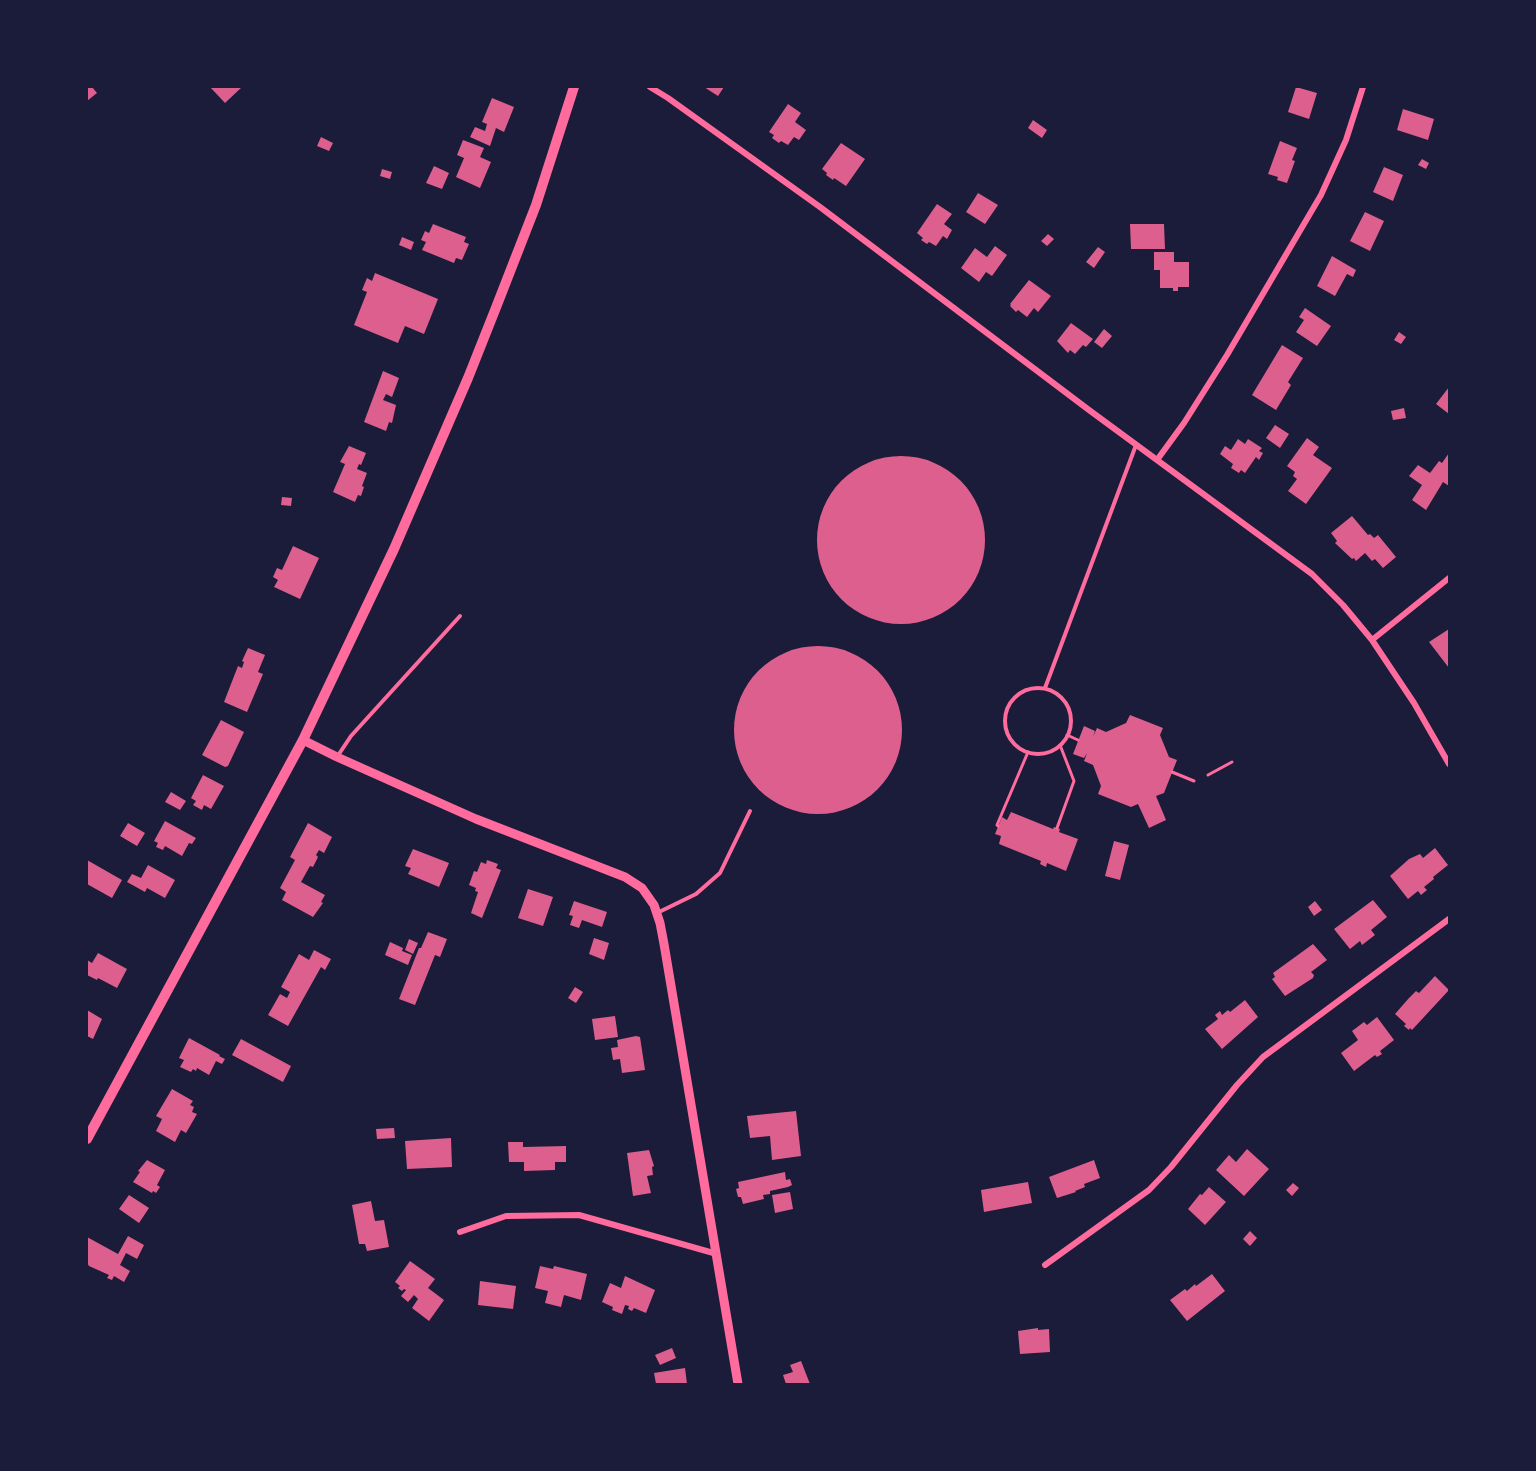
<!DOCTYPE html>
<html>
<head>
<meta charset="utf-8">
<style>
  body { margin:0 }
  #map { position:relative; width:1536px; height:1471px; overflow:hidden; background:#1b1b3a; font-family:"Nunito Sans",sans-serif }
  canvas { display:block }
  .frame { position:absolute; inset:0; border:88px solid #1b1b3a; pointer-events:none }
</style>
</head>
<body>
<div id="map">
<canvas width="1536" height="1471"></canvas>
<div class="frame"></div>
</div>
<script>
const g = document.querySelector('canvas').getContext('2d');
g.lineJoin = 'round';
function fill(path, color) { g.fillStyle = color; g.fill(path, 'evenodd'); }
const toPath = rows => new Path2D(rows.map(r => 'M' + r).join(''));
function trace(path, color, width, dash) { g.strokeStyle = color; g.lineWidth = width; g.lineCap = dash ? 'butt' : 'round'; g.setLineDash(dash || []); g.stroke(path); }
fill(toPath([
  [87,87,92,87,97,93,87,101],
  [210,87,242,87,225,103],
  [704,87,724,87,718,96],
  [1296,87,1317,93,1309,119,1288,112],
  [492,98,514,107,504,132,496,128,490,146,470,137,475,127,485,131,487,124,482,122],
  [788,104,801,113,795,122,806,130,799,140,794,137,788,145,781,141,779,143,772,138,774,135,769,132],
  [1403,109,1434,119,1428,140,1397,130],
  [1033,120,1047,130,1042,138,1028,128],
  [321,137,333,143,329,151,317,146],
  [463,140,484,148,480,157,491,162,480,188,456,177,464,158,457,155],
  [1280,141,1297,148,1292,160,1295,161,1287,183,1277,180,1278,177,1268,174],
  [841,143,865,159,846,186,834,178,833,180,826,175,827,173,822,169],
  [1422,159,1429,163,1426,169,1418,165],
  [434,166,449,173,442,189,426,183],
  [1384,167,1403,175,1393,201,1373,192],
  [382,169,392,172,390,179,380,176],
  [978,193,998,205,985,224,966,212],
  [937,204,952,214,944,224,952,230,947,239,943,236,936,246,929,242,927,244,921,240,923,238,917,233],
  [1365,212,1384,221,1370,251,1350,241],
  [433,224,466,237,464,242,469,244,462,260,456,258,454,263,422,250,426,242,421,240,425,231,429,233],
  [1130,224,1164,224,1165,249,1131,249],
  [1048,234,1054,239,1047,246,1041,241],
  [402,237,414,242,411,250,399,245],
  [995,246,1007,255,992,276,986,272,979,282,961,268,975,248,987,257],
  [1098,247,1105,252,1094,268,1086,262],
  [1154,252,1174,252,1174,262,1189,262,1189,287,1178,287,1178,291,1173,291,1173,288,1160,288,1160,270,1154,270],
  [1332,256,1356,270,1353,277,1347,274,1335,296,1317,286],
  [375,273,438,299,424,334,405,326,398,343,354,325,367,292,362,290,367,278,372,281],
  [1029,280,1051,296,1038,312,1034,308,1027,317,1018,310,1016,312,1010,306,1011,305,1010,304],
  [1305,308,1331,326,1317,346,1296,332,1304,320,1299,317],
  [1071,323,1093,339,1086,347,1083,345,1075,354,1070,350,1068,353,1057,341],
  [1104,329,1112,336,1102,348,1094,342],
  [1399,332,1406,337,1401,344,1394,340],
  [1282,345,1303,358,1288,382,1291,385,1276,410,1252,395],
  [383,371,399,378,392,397,386,394,383,400,396,405,392,423,389,422,386,431,364,422],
  [1449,387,1449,414,1436,404],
  [1404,408,1406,418,1393,420,1391,411],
  [1275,425,1289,434,1280,448,1266,438],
  [1307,438,1319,447,1313,455,1332,468,1306,504,1288,491,1297,479,1293,476,1295,472,1287,466],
  [1238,439,1245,444,1248,439,1262,448,1259,451,1263,453,1259,460,1256,457,1245,473,1241,470,1239,473,1231,468,1233,464,1220,454,1225,446,1231,450],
  [349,446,366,453,361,465,359,464,357,469,367,473,362,486,364,487,361,496,358,495,355,502,333,492,345,464,340,462],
  [1449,453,1449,486,1443,482,1426,510,1412,500,1422,485,1409,476,1418,465,1430,473,1439,461,1442,463],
  '817 540a84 84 0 1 1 168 0a84 84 0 1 1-168 0Z',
  [282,497,292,498,291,506,281,505],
  [1352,516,1368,535,1370,534,1374,538,1378,535,1396,557,1383,568,1375,559,1372,561,1365,553,1356,561,1354,558,1352,559,1335,543,1337,541,1331,533],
  [293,546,319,558,300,599,274,587,278,580,273,577,277,568,282,570],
  [1449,629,1449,668,1429,642],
  '734 730a84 84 0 1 1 168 0a84 84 0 1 1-168 0Z',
  [248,648,265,655,258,672,263,674,247,712,224,702,238,666,242,668,244,662,242,661],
  [1130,715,1163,728,1160,735,1169,757,1177,760,1164,793,1156,796,1166,820,1149,828,1138,804,1131,807,1098,794,1101,786,1093,765,1084,761,1087,753,1084,758,1073,754,1084,726,1095,731,1093,737,1097,728,1106,732,1126,723],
  [221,720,244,732,228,766,225,767,202,755],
  [203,775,224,786,211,809,204,805,202,810,193,805,196,801,191,798],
  [171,792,186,801,180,810,165,802],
  [1011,812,1053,829,1054,827,1060,829,1059,832,1078,839,1066,871,1047,863,1046,867,1040,864,1041,861,999,844,1001,836,995,834,1002,817,1007,820],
  [165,821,196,838,192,844,189,843,182,856,165,846,163,850,156,847,158,843,154,841],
  [128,823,145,833,137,846,120,836],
  [308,823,332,837,324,853,319,850,316,855,318,857,313,867,310,866,301,882,325,895,321,902,323,903,313,917,282,900,286,892,280,888,295,860,290,857],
  [1114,841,1129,845,1120,880,1105,876],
  [1435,848,1448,865,1433,877,1434,879,1424,887,1427,890,1421,895,1418,891,1408,899,1390,876,1409,859,1420,854,1423,858],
  [413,849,449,863,439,887,408,874,411,868,405,866],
  [87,860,122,880,112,898,87,884],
  [487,860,498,864,496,868,501,870,482,918,471,913,478,892,475,891,476,888,469,885,474,871,477,872,481,862,486,864],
  [148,865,175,880,165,898,147,888,145,892,127,882,132,874,141,878],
  [528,889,553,897,543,926,518,918],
  [1373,900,1387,917,1371,930,1375,935,1362,945,1360,941,1350,949,1334,929],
  [574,901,607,912,602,927,582,920,579,928,570,925,573,916,569,915],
  [1315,901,1322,910,1314,916,1308,907],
  [428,932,447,939,440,957,435,955,415,1005,399,999,419,948,421,948],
  [594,938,609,943,604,960,589,954],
  [409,939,418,943,413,954,405,950],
  [390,942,403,948,402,951,412,955,408,965,385,955],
  [1313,944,1327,960,1311,972,1314,975,1313,978,1285,996,1272,979,1275,977,1273,973],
  [314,950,331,959,325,970,321,967,288,1026,268,1015,280,994,287,998,290,992,281,987,299,954,309,960],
  [98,953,127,969,117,988,98,978,97,980,87,975,87,960,92,963],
  [1435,976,1449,990,1412,1030,1410,1028,1409,1030,1404,1026,1406,1024,1395,1014,1409,998,1416,991,1419,993],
  [575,987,583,992,576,1003,568,998],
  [1245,1000,1258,1017,1222,1049,1205,1029,1218,1019,1215,1015,1220,1011,1222,1015,1228,1010,1230,1012],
  [87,1010,102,1019,93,1039,87,1036],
  [615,1016,618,1037,595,1040,592,1019],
  [1377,1017,1394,1040,1380,1051,1382,1054,1377,1057,1375,1055,1354,1071,1341,1053,1358,1040,1352,1031,1364,1022,1367,1025],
  [636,1036,640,1037,645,1070,622,1073,620,1059,613,1060,611,1048,618,1047,617,1040],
  [189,1038,220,1055,219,1056,225,1059,222,1064,216,1061,209,1075,197,1068,196,1071,193,1069,191,1072,180,1067,184,1060,179,1058],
  [241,1039,291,1066,283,1082,232,1055],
  [172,1089,193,1101,190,1105,194,1107,192,1112,197,1114,186,1133,181,1130,175,1142,156,1131,162,1119,156,1116],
  [796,1111,801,1156,772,1160,770,1136,750,1138,747,1116],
  [394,1128,395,1138,377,1139,376,1129],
  [451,1138,452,1167,407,1169,405,1141],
  [508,1142,523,1142,523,1147,566,1146,566,1162,555,1162,555,1170,524,1171,524,1162,509,1162],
  [1247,1149,1269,1169,1244,1196,1216,1170,1229,1155,1236,1162],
  [649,1150,654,1166,652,1167,653,1175,647,1176,651,1193,633,1196,627,1153],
  [147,1160,165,1170,157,1185,160,1187,156,1193,153,1191,152,1193,133,1182,140,1172,138,1171],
  [1094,1160,1100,1178,1084,1184,1085,1187,1075,1191,1076,1192,1057,1198,1049,1177],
  [785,1172,786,1180,790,1179,792,1185,788,1187,770,1191,770,1194,763,1195,764,1199,743,1204,741,1197,738,1197,736,1189,739,1188,738,1182],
  [1028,1182,1032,1203,984,1212,981,1190],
  [1293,1183,1299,1188,1292,1196,1286,1190],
  [1209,1187,1226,1202,1205,1225,1188,1209,1200,1194,1202,1195],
  [790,1192,793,1209,775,1213,772,1195],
  [129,1195,149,1208,139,1223,119,1209],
  [371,1201,375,1221,384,1220,389,1247,367,1251,365,1244,359,1244,352,1205],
  [1250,1231,1257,1238,1250,1246,1243,1239],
  [128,1236,144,1245,137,1259,126,1253,120,1265,130,1271,124,1282,114,1276,112,1280,107,1278,109,1275,89,1266,87,1263,87,1237,118,1254],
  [410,1261,435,1279,428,1288,444,1300,429,1321,412,1308,418,1299,414,1295,408,1302,401,1296,406,1290,404,1289,402,1291,398,1288,400,1286,395,1282],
  [540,1266,553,1269,554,1266,587,1274,581,1300,564,1295,561,1307,545,1303,548,1291,535,1288],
  [1212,1274,1225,1291,1187,1321,1170,1300,1185,1289,1187,1291,1195,1284,1196,1286],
  [625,1276,655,1290,646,1313,634,1308,632,1311,628,1309,629,1306,625,1305,622,1314,612,1310,613,1307,602,1302,610,1283,621,1288],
  [480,1281,516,1286,513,1309,478,1305],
  [1038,1328,1038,1330,1049,1329,1050,1352,1020,1354,1018,1331],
  [672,1348,676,1358,660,1365,655,1355],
  [801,1361,810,1384,786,1384,783,1375,793,1372,790,1365],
  [685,1368,687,1384,656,1384,654,1373]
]), '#dd5f8e');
trace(toPath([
  [1067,735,1078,740],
  [1172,772,1194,781],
  [1208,775,1232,762],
  [998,826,997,825,1028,752],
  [1057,828,1074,781,1060,745]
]), '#ff6b9d', 3);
trace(toPath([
  [1045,688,1136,445],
  '1005 721a33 33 0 1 1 66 0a33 33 0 1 1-66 0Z',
  [337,757,351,736,460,616],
  [657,913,696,894,720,873,750,811]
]), '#ff6b9d', 4);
trace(toPath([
  [650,87,668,98,820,207,1089,410,1312,574,1343,605,1372,640,1414,703,1449,764],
  [1157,460,1184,423,1227,355,1321,195,1346,140,1363,87],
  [1372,640,1449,578],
  [460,1232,506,1216,579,1215,717,1254],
  [1045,1265,1149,1190,1171,1167,1237,1085,1263,1057,1449,919]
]), '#ff6b9d', 6);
trace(toPath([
  [303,740,337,757,476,819,625,877,642,888,654,905,660,923,664,944,738,1384]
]), '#ff6b9d', 9);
trace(toPath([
  [87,1139,303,740,394,549,468,378,497,305,536,205,574,87]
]), '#ff6b9d', 10);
</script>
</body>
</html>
